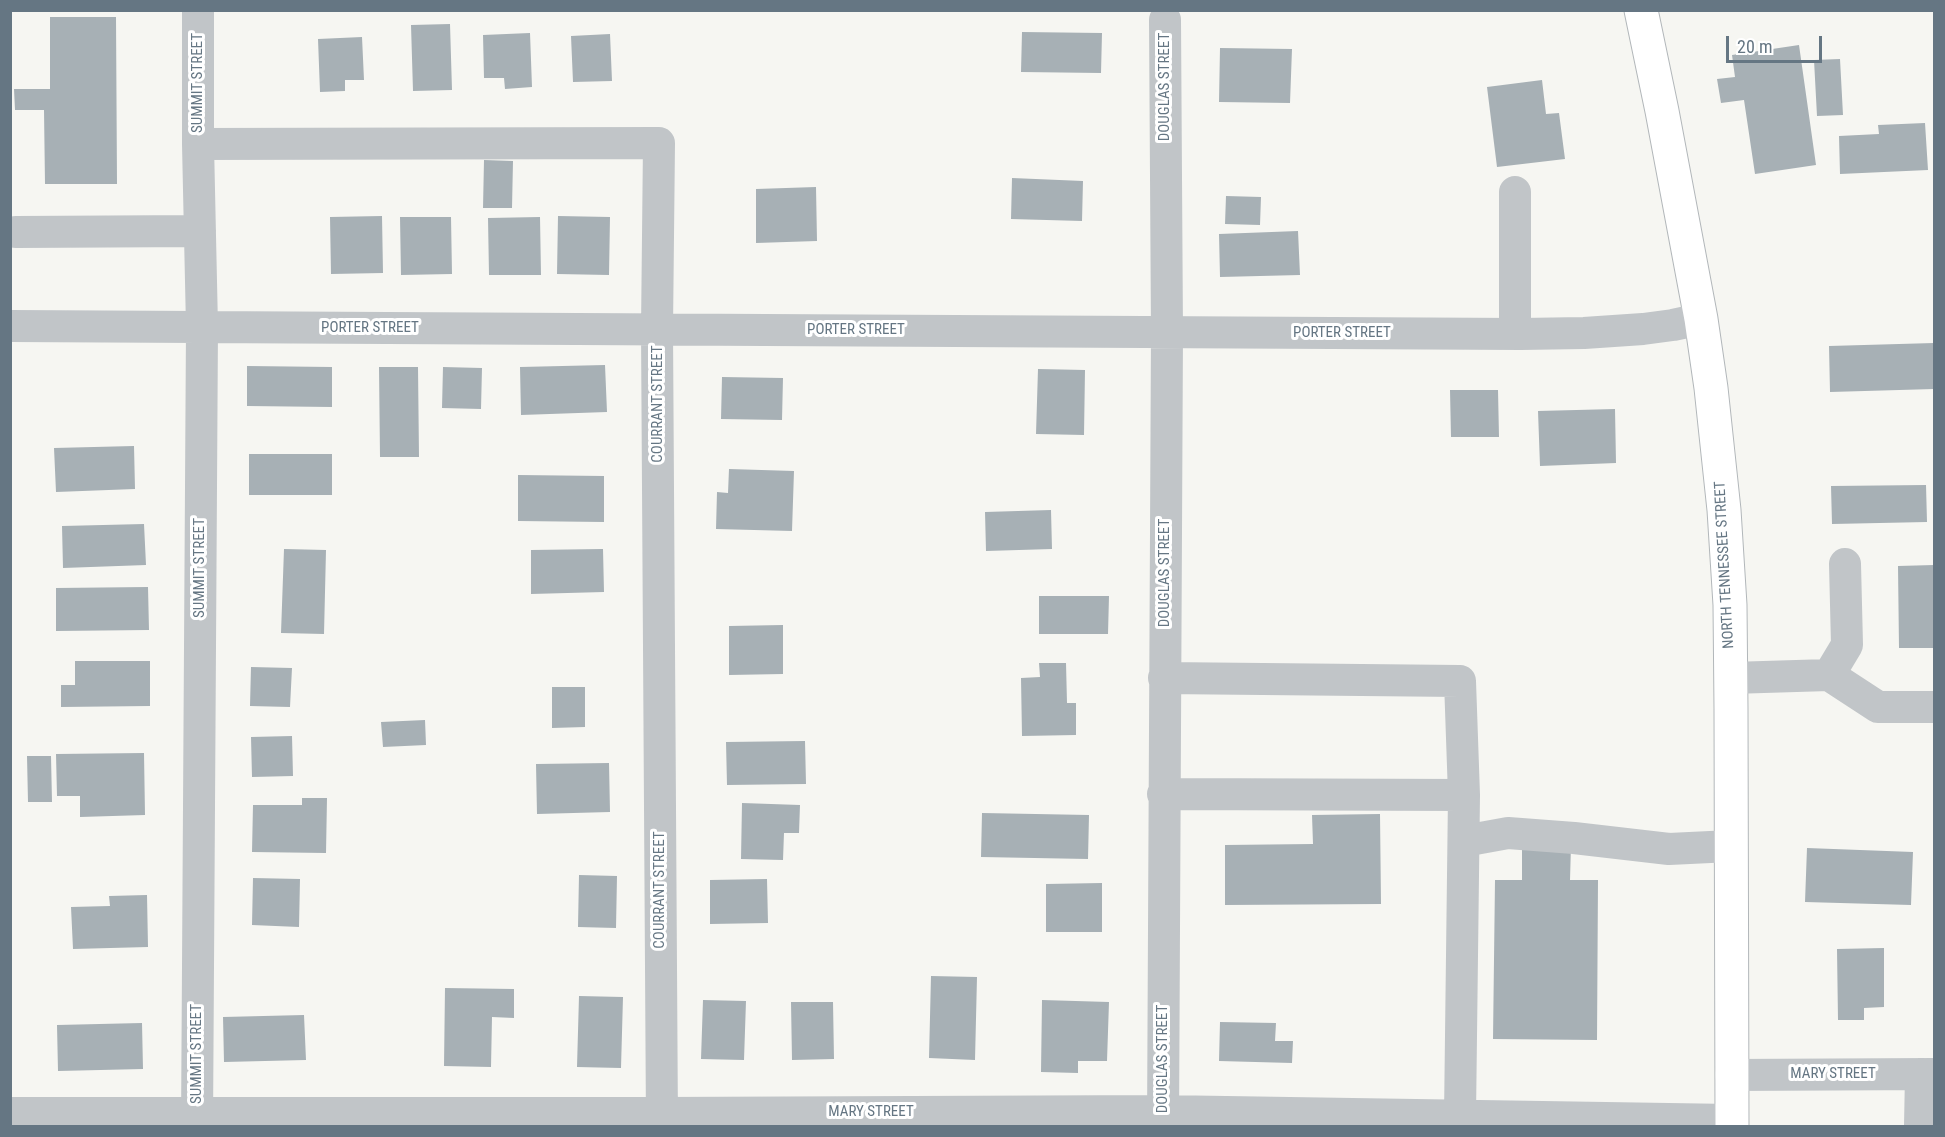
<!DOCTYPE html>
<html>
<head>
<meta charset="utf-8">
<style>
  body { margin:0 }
  #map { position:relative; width:1945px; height:1137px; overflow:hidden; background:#f6f6f2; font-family:"Roboto Condensed",sans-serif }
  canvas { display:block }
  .frame { position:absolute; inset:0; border:12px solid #657683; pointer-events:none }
  .scale { position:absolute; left:1726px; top:36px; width:96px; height:27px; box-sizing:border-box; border:3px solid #657683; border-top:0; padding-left:8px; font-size:18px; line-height:21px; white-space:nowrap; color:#657683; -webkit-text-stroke:4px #fff; paint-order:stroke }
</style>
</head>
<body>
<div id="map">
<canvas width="1945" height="1137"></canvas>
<div class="frame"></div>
<div class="scale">20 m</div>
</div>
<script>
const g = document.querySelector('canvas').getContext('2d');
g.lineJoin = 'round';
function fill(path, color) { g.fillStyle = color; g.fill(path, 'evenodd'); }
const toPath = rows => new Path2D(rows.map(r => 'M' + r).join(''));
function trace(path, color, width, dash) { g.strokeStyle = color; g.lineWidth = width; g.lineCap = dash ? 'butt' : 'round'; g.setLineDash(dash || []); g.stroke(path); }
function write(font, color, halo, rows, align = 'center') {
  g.font = font + ' "Roboto Condensed",sans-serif'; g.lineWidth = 6; g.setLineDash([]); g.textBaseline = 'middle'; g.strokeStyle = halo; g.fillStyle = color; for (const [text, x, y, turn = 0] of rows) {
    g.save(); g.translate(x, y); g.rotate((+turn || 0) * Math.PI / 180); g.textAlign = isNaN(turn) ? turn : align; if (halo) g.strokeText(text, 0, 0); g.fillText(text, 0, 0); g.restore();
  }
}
fill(toPath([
  [50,17,116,17,117,184,45,184,44,110,15,110,14,89,50,89],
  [450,24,452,90,413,91,411,25],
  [1022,32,1102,33,1101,73,1021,72],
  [530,33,532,87,505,89,504,78,484,78,483,35],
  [610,34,612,81,573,82,571,36],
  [362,37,364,80,345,80,345,91,320,92,318,39],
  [1799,45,1816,165,1755,174,1744,100,1721,103,1717,79,1735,77,1732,55],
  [1220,48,1292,49,1290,103,1219,102],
  [1840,59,1843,115,1817,116,1814,60],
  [1542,80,1546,114,1559,113,1565,159,1497,167,1487,87],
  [1925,123,1928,170,1840,174,1839,136,1879,134,1878,125],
  [484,160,513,161,512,208,483,208],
  [1012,178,1083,181,1082,221,1011,219],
  [816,187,817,241,756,243,756,189],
  [1226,196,1261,197,1260,225,1225,224],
  [382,216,383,273,331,274,330,217],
  [558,216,610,217,609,275,557,274],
  [400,217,451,217,452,274,401,275],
  [540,217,541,275,489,275,488,218],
  [1298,231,1300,275,1220,277,1219,234],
  [1934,343,1934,389,1830,392,1829,346],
  [605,365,607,412,521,415,520,367],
  [247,366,332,367,332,407,247,406],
  [379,367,418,367,419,457,380,457],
  [443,367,482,368,481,409,442,408],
  [1038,369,1085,370,1084,435,1036,434],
  [722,377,783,378,782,420,721,419],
  [1450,390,1498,390,1499,437,1451,437],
  [1615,409,1616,463,1540,466,1538,411],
  [134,446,135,489,56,492,54,448],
  [249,454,332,454,332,495,249,495],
  [729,469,794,471,792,531,716,529,717,492,728,493],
  [518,475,604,476,604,522,518,521],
  [1926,485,1927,522,1832,524,1831,486],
  [1051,510,1052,549,986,551,985,512],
  [144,524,146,565,63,568,62,526],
  [284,549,326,550,324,634,281,633],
  [603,549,604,592,531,594,531,550],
  [1934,565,1934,648,1899,648,1898,566],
  [148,587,149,630,56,631,56,588],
  [1039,596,1109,596,1108,634,1039,634],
  [783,625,783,674,729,675,729,626],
  [75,661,150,661,150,706,61,707,61,685,75,685],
  [1039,663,1066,663,1067,703,1076,703,1076,735,1022,736,1021,678,1040,677],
  [251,667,292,668,290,707,250,706],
  [552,687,585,687,585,727,552,728],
  [425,720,426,745,383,747,381,722],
  [292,736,293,776,252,777,251,737],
  [805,741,806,784,727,785,726,742],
  [144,753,145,815,80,817,80,796,57,796,56,754],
  [27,756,51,756,52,802,28,802],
  [609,763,610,812,537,814,536,764],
  [302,798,327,798,326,853,252,852,253,805,302,805],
  [742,803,800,805,799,833,784,833,783,860,741,859],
  [982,813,1089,815,1088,859,981,857],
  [1380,814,1381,904,1225,905,1225,845,1313,844,1312,815],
  [1522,844,1571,845,1570,880,1598,880,1597,1040,1493,1039,1495,880,1522,880],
  [1807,848,1913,852,1911,905,1805,902],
  [579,875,617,876,616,928,578,927],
  [253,878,300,879,299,927,252,925],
  [767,879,768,923,710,924,710,880],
  [1102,883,1102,932,1046,932,1046,884],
  [147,895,148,947,73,949,71,907,110,906,109,896],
  [1884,948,1884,1007,1864,1008,1864,1020,1838,1020,1837,949],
  [931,976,977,977,975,1060,929,1058],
  [445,988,514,989,514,1018,492,1017,491,1067,444,1066],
  [579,996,623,997,621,1068,577,1067],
  [703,1000,746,1001,744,1060,701,1059],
  [1042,1000,1109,1002,1107,1061,1078,1061,1078,1073,1041,1072],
  [791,1002,833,1002,834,1059,792,1060],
  [304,1015,306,1060,224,1062,223,1017],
  [1220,1022,1276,1023,1275,1041,1293,1041,1292,1063,1219,1061],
  [142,1023,143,1069,58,1071,57,1025]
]), '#a7b0b5');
const major = toPath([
  [1641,10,1662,111,1701,319,1711,388,1724,510,1730,605,1731,709,1732,1126]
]);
trace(major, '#b2b7ba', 35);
trace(toPath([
  [198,144,659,143,657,329,662,1126],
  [1515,192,1515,334],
  [16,232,200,231],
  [10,326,1521,334,1584,333,1643,329,1673,325,1701,319],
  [1829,675,1847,645,1845,564],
  [1164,678,1460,681,1464,795,1460,1116],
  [1731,678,1829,675,1878,707,1934,707],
  [1163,794,1464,795],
  [1464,841,1508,833,1574,838,1669,849,1731,846],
  [1731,1075,1934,1074],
  [10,1113,661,1113,1163,1111,1732,1120],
  [197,1126,202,327,198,144,198,10],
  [1163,1126,1167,333,1165,20],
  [1920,1126,1921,1074]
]), '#c1c5c8', 32);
trace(major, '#fff', 33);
write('15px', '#657683', '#fff', [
  ["SUMMIT STREET",198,83,-90],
  ["DOUGLAS STREET",1165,87,-90],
  ["PORTER STREET",370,328],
  ["PORTER STREET",856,330],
  ["PORTER STREET",1342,333],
  ["COURRANT STREET",658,404,-90],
  ["NORTH TENNESSEE STREET",1725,565,-93],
  ["SUMMIT STREET",200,568,-90],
  ["DOUGLAS STREET",1165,573,-90],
  ["COURRANT STREET",660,890,-90],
  ["SUMMIT STREET",197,1054,-90],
  ["DOUGLAS STREET",1163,1059,-90],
  ["MARY STREET",1833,1074],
  ["MARY STREET",871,1112]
]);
</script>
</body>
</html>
